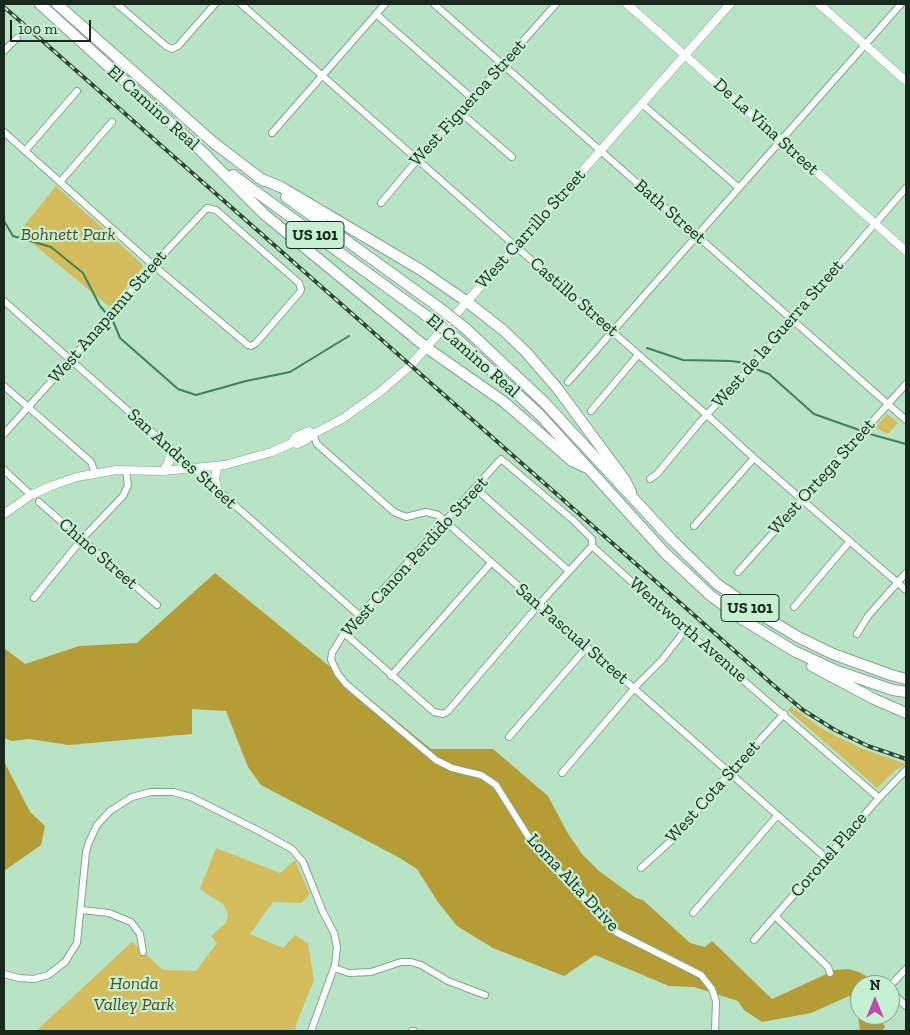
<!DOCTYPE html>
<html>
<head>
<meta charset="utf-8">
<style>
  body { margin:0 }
  #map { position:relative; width:910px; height:1035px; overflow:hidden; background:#b8e3c5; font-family:"Zilla Slab",serif }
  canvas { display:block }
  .frame { position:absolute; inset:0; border:5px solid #18281d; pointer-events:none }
  .north { position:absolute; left:850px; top:975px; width:50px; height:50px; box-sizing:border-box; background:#c5f0d2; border:1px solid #80a08a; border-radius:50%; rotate:0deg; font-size:14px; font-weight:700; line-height:20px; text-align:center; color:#18281d }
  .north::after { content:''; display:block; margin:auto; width:18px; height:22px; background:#bd4daa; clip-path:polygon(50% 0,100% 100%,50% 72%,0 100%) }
  .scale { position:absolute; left:10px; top:20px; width:81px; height:22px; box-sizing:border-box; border:2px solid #18281d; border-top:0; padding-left:6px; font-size:15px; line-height:18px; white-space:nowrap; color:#18281d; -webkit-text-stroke:4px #c5f0d2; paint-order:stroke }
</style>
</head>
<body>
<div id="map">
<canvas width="910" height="1035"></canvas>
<div class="frame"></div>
<div class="north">N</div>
<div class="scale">100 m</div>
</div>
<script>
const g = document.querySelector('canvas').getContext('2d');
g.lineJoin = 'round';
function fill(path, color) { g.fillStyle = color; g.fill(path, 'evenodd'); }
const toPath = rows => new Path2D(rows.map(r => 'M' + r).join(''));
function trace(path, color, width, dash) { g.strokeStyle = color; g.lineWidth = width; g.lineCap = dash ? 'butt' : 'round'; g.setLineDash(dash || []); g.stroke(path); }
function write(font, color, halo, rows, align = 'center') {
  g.font = font + ' "Zilla Slab",serif'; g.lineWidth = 4.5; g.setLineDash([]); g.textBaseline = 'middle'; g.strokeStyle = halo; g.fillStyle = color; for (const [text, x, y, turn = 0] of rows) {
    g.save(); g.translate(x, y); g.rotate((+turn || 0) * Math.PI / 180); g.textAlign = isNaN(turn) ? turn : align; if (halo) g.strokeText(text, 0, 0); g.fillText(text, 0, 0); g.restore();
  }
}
fill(toPath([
  [56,186,142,264,143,267,110,307,19,232],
  [887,414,898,423,888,434,875,428],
  [791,706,818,726,836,736,863,749,903,763,905,765,896,770,877,788,788,710],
  [216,848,280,873,295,860,310,894,301,903,273,902,250,934,283,948,295,935,308,944,314,980,297,1022,295,1031,36,1031,132,942,163,970,196,971,217,943,211,936,226,923,228,914,224,905,200,889]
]), '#d5bc5d');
fill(toPath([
  [215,573,431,749,493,749,548,796,567,832,582,854,599,871,636,898,643,900,690,943,705,947,712,941,772,999,835,970,848,969,859,972,869,978,875,985,860,985,860,1015,879,1015,885,1027,882,1031,860,1031,856,1001,849,996,811,1013,762,1022,744,1010,738,1001,694,987,669,986,595,955,564,976,493,948,457,926,438,902,417,869,398,857,261,785,248,767,226,711,192,709,192,734,69,745,29,739,12,741,4,738,4,648,25,664,79,646,137,643],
  [4,761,30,812,45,826,41,845,4,871]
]), '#b69c34');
trace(toPath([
  [4,221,13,236,51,247,83,273,100,306,113,321,120,338,178,389,196,395,246,381,290,372,349,336],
  [647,348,683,360,730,361,739,362,749,366],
  [753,368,769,374,814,414,862,431],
  [866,433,906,444]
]), '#3c8358', 2);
const minor = toPath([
  [117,4,166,46,172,49,178,46,215,4],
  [241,4,707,415,754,458,906,590],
  [434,4,906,420],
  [376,14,473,99],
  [4,51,17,38],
  [642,104,739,188],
  [461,113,512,157],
  [4,132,153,265,248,345,251,346,256,343,300,292,301,289,299,283,216,210,207,208,153,265,99,328,4,434],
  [272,133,385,4],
  [25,151,77,91],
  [60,182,112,122],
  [381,203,412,166,556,4],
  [4,301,360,616],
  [568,382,901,4],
  [4,386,91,462,95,473],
  [591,411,638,355],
  [313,434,317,444,394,512,406,517,426,512,438,515,826,858],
  [4,470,31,495],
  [650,479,657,474,700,422,747,371,906,188],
  [475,488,569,571],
  [39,502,157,605],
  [694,526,754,458],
  [738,572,906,384],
  [34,598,82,539,123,496,128,485,126,471],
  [794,607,850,541],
  [344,633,434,712,443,714,448,711,543,600,592,546],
  [857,634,868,616,906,573],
  [391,676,491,563],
  [509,737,587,647],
  [562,773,638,684,662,660,686,629],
  [641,868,673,839,725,778,784,714],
  [81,910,109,913,131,922,140,934,143,952],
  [693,913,777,816],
  [775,916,828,967,830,973],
  [754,940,879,798,906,770],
  [334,968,349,973,371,972,401,962,411,962,421,965,448,981,485,995],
  [4,974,19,978,34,979,48,975,65,962,77,943,86,852,89,842,97,825,110,811,132,797,151,792,173,792,191,797,261,832,292,849,303,862,323,912,334,933,337,947,335,965,311,1031],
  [890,986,906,969],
  [890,991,906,1006],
  [412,1031,414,1031],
  [715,1031,716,1001,712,989,701,975,616,932,533,844,496,785,481,775,452,768,436,760,346,684,338,674,331,660,332,653,344,633,501,459,574,521,592,539,592,546,691,635,879,798]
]);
const major = toPath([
  [627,4,906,251],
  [819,4,906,81],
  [292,443,298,444,306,440,313,434,342,419,380,392,410,366,730,4],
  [217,467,215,479,218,491],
  [163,471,169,462,170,452,167,445],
  [4,514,31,495,51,486,77,477,116,470,163,471,225,465,272,452,292,443,295,437,309,431,313,434]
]);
const highway = toPath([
  [40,4,207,156],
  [57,4,214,143,264,181],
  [202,152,264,214,427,348,504,402,572,461,585,467],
  [233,175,428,317],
  [259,178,281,187,421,270,466,301,503,330,526,352,557,388,625,480,631,492],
  [286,197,437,306],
  [465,328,544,402,671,539,717,584,765,617,798,637,833,654,891,675,906,679],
  [456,338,540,415,665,553,710,595,742,619,794,651,837,671,893,690,906,692],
  [812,666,874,699,906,713]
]);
trace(minor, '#7fa88c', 8);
trace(major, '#7fa88c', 9);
trace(highway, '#7fa88c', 12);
trace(minor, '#fff', 6);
trace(major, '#fff', 8);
trace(highway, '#fff', 10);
const rail = toPath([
  [4,7,779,690,803,710,835,730,868,746,906,759]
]);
trace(rail, '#314537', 4);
trace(rail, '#c5f0d2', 2, [5.5]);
const highwayBridge = toPath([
  [437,306,465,328],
  [428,317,456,338]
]);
trace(highwayBridge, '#7fa88c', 12, []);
trace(highwayBridge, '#fff', 10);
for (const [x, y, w] of [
  [315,235,58],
  [750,608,58]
]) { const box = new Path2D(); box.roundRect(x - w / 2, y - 13.5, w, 27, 4); g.fillStyle = '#c5f0d2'; g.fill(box); trace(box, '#18281d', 1); }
write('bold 16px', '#18281d', null, [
  ["US 101",315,235],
  ["US 101",750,608]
]);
write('18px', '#18281d', '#c5f0d2', [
  ["West Figueroa Street",468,103,-48],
  ["El Camino Real",153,108,42],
  ["De La Vina Street",766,127,42],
  ["Bath Street",670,212,41],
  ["West Carrillo Street",531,229,-48],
  ["Castillo Street",574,297,41],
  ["West Anapamu Street",108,317,-49],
  ["West de la Guerra Street",778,334,-49],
  ["El Camino Real",473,356,41],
  ["San Andres Street",182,459,42],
  ["West Ortega Street",822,477,-48],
  ["Chino Street",98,554,41],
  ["West Canon Perdido Street",415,557,-48],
  ["Wentworth Avenue",688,630,41],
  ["San Pascual Street",572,634,41],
  ["West Cota Street",713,792,-48],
  ["Coronel Place",829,855,-49],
  ["Loma Alta Drive",573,883,47]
]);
write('italic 18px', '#554a20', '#c5f0d2', [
  ["Bohnett Park",68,235],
  ["Honda",134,984],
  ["Valley Park",134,1005]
]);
</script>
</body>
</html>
